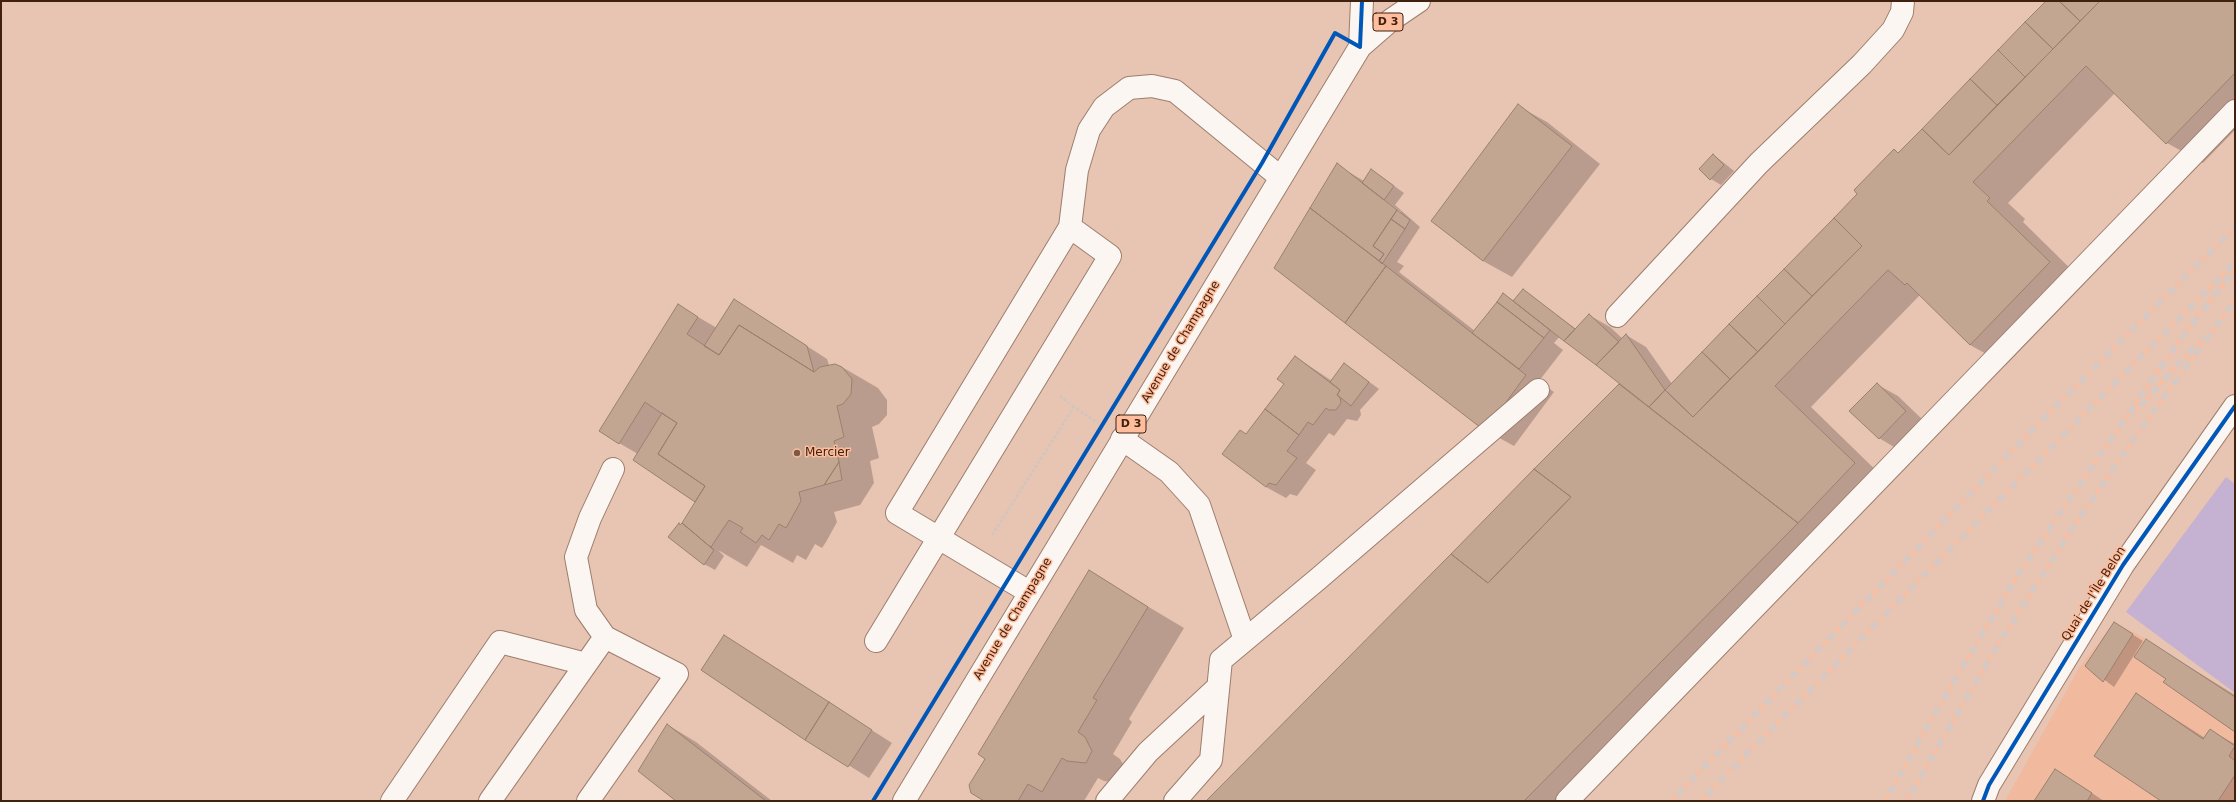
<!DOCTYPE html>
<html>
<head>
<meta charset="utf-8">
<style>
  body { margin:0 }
  #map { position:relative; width:2236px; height:802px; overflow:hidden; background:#e8c4b2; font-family:"DejaVu Sans",sans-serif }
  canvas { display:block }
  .frame { position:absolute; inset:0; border:2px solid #402110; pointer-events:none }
</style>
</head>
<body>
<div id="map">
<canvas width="2236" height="802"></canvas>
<div class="frame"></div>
</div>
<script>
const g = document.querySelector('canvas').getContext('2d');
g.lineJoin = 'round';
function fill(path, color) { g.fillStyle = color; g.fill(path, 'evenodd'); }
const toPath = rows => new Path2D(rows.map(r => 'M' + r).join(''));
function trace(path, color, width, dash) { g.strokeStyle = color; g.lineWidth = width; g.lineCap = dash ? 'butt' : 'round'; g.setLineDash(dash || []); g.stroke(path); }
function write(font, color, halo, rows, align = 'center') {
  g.font = font + ' "DejaVu Sans",sans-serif'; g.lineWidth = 3; g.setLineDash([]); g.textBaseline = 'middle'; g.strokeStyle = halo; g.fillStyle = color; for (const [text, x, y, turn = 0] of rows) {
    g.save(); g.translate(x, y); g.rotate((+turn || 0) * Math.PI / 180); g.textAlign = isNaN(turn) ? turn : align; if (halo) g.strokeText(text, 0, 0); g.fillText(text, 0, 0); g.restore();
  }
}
fill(toPath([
  [2114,622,2146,639,2235,697,2235,801,2005,801,2079,668]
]), '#f1ba9e');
fill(toPath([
  [2226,477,2235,484,2235,693,2126,612]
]), '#c5b1d1');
fill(toPath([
  [2047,1,2235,1,2235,130,2203,163,2167,143,2115,93,2008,203,2025,219,2023,222,2085,283,2006,365,1970,345,1920,295,1811,407,1890,484,1580,801,1208,801,1625,387,1560,336,1554,343,1563,350,1539,381,1554,392,1514,446,1485,430,1275,268,1337,165,1364,181,1372,170,1404,193,1395,205,1420,227,1397,262,1404,266,1399,272,1475,331,1504,295,1515,301,1523,290,1576,329,1589,315,1610,327,1623,339,1626,335,1646,347,1672,384,1859,194,1894,150,1899,153],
  [1383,199,1401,212,1400,214,1383,200],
  [1518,106,1547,122,1600,164,1512,277,1483,261],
  [1714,155,1734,171,1721,185,1711,179],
  [679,306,717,328,754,312,827,359,829,365,842,367,878,388,887,400,887,415,879,424,872,427,879,458,870,461,874,483,860,505,834,512,837,522,826,542,822,548,815,544,806,560,797,555,793,563,761,545,747,567,718,550,724,556,715,570,704,564,681,526,697,502,634,460,638,454,619,443],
  [1296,357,1332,381,1345,364,1379,389,1360,410,1361,415,1357,421,1347,419,1334,436,1329,433,1306,463,1316,470,1297,496,1290,494,1286,498,1266,487,1246,435,1285,384],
  [1878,385,1898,396,1926,423,1899,450,1879,438],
  [1090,572,1184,628,1129,719,1132,722,1113,754,1120,759,1128,772,1122,783,1104,781,1098,778,1084,801,986,801,986,758],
  [2124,629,2143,641,2114,687,2086,666],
  [724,636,892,743,869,778,740,697,741,695],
  [2146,640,2235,695,2235,731,2167,679],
  [2136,694,2205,738,2210,730,2235,744,2235,801,2163,801],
  [668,725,696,742,772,801,678,801],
  [2075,782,2104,801,2035,801]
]), '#0003');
const building = toPath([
  [2046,1,2059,1,2080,21,2053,49,2025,22,2046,1],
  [2059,1,2100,1,2080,21,2059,1],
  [2100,1,2235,1,2235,73,2166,144,2086,66,1973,182,1990,198,1987,201,2050,262,1970,345,1907,283,1905,285,1888,270,1775,386,1855,463,1798,523,1649,407,1665,390,1693,417,1862,246,1834,218,1857,194,1854,190,1894,149,1898,153,1922,129,1949,155,2100,1],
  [2025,22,2053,49,2025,77,1998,50,2025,22],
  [1998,50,2025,77,1997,105,1970,79,1998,50],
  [1970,79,1997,105,1949,155,1922,129,1970,79],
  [1518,104,1572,146,1483,261,1431,221,1518,104],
  [1713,154,1724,165,1710,180,1699,169,1713,154],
  [1337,163,1397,210,1373,246,1384,254,1379,261,1310,208,1337,163],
  [1371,169,1394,186,1384,200,1362,183,1371,169],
  [1310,208,1386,266,1345,323,1274,268,1310,208],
  [1397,210,1410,220,1405,229,1391,219,1397,210],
  [1834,218,1862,246,1812,296,1784,269,1834,218],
  [1391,219,1405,229,1382,264,1379,261,1384,254,1373,246,1391,219],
  [1386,266,1526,375,1485,431,1345,323,1386,266],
  [1784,269,1812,296,1785,324,1757,296,1784,269],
  [1523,289,1575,329,1564,341,1513,301,1523,289],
  [1503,293,1550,330,1544,338,1497,302,1503,293],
  [1757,296,1785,324,1758,352,1729,324,1757,296],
  [734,299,807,346,814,372,739,325,719,355,704,346,734,299],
  [1497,302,1544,338,1519,369,1472,333,1497,302],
  [678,304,698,317,687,334,719,355,739,325,814,372,820,367,835,364,842,367,852,379,851,394,843,404,837,406,844,437,834,441,839,462,824,485,799,492,801,501,790,521,786,528,779,524,769,540,762,535,756,543,740,532,743,528,729,520,711,547,714,550,682,523,705,486,658,454,677,423,658,411,645,402,619,444,599,431,678,304],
  [1589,314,1619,342,1596,365,1564,341,1589,314],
  [1729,324,1758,352,1730,379,1702,352,1729,324],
  [1626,334,1665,390,1649,407,1596,365,1626,334],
  [1702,352,1730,379,1693,417,1665,390,1702,352],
  [1295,356,1340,390,1337,395,1340,397,1341,403,1336,410,1329,410,1326,408,1313,425,1308,422,1299,435,1265,409,1284,384,1277,379,1295,356],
  [1344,363,1369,382,1351,406,1337,395,1340,390,1330,382,1344,363],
  [1877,383,1906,411,1879,439,1849,411,1877,383],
  [1619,384,1798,523,1524,801,1206,801,1451,554,1488,583,1571,497,1534,469,1619,384],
  [1265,409,1299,435,1287,451,1297,458,1276,485,1269,483,1266,487,1222,454,1240,430,1246,434,1265,409],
  [662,413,677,423,658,454,705,486,695,502,633,460,662,413],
  [839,462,842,480,824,485,826,482,839,462],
  [1534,469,1571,497,1488,583,1451,554,1534,469],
  [679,523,680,525,682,523,714,550,704,565,668,537,679,523],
  [1089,570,1148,607,1093,698,1097,700,1078,732,1085,737,1092,751,1086,763,1067,761,1062,758,1042,792,1028,784,1018,801,984,801,971,793,969,785,985,759,978,754,1089,570],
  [2114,622,2133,634,2103,682,2085,666,2114,622],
  [724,635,829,702,805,740,701,670,724,635],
  [2146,639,2235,697,2235,732,2163,682,2166,679,2134,657,2146,639],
  [2136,693,2203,739,2210,729,2235,746,2229,756,2235,761,2235,775,2218,801,2161,801,2094,756,2136,693],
  [829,702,872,730,848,767,805,740,829,702],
  [667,724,766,801,676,801,638,771,667,724],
  [2055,769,2092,793,2087,801,2034,801,2055,769]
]);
fill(building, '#c2a692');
trace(building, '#99816f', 1);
const minor = toPath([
  [1617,316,1759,163,1862,64,1893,30,1902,12,1903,1],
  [1122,439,1169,472,1199,505,1245,640],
  [1029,592,897,513,1070,227,1077,170,1089,130,1104,107,1129,88,1152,86,1175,91,1280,177],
  [876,641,1110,256,1070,227],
  [392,801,500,642,586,664],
  [490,801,605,637],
  [588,801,677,674,605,637,586,610,576,557,590,518,613,469],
  [1107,801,1148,752,1218,687],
  [1175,801,1211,760,1221,660,1318,579,1538,390],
  [1567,801,2235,111],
  [1983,801,1989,785,2123,565,2235,406]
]);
const major = toPath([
  [1360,47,1362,1],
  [904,801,1360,47,1391,20,1419,1]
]);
trace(minor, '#9c7e6d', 24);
trace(major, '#9c7e6d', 24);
trace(toPath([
  [1060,396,1074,407],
  [992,535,1074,407,1098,423]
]), '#d0c6c0', 2.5, [3, 2]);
trace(minor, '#fcf6f3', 22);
trace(major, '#fcf6f3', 22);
const rail = toPath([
  [2134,413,2200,340],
  [1671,801,2034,428,2235,227],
  [1700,801,2235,262],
  [1885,801,1932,718,2017,576,2173,349,2235,269],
  [1906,801,1999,643,2070,532,2135,437,2235,300]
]);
trace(rail, '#d4c9c4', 4.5);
trace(rail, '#febd9c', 3, [9]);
trace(toPath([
  [873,801,1262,163,1335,33,1360,47,1362,1],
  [1983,801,1989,785,2123,565,2235,406]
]), '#0057b8', 4);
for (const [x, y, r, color] of [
  [797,453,4,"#7b5a49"]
]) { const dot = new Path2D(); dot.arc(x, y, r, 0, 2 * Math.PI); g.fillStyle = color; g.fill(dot); trace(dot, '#febd9c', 1.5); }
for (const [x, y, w] of [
  [1388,22,30],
  [1131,424,30]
]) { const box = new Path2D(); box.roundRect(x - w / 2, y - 9, w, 18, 3); g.fillStyle = '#febd9c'; g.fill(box); trace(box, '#402110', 1); }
write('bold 11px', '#402110', null, [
  ["D 3",1388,22],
  ["D 3",1131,424]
]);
write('12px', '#402110', '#febd9c', [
  ["Avenue de Champagne",1181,342,-59],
  ["Quai de l'Île Belon",2094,594,-58],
  ["Avenue de Champagne",1013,619,-59]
]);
write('12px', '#402110', '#febd9c', [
  ["Mercier",805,453]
], 'left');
</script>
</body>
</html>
